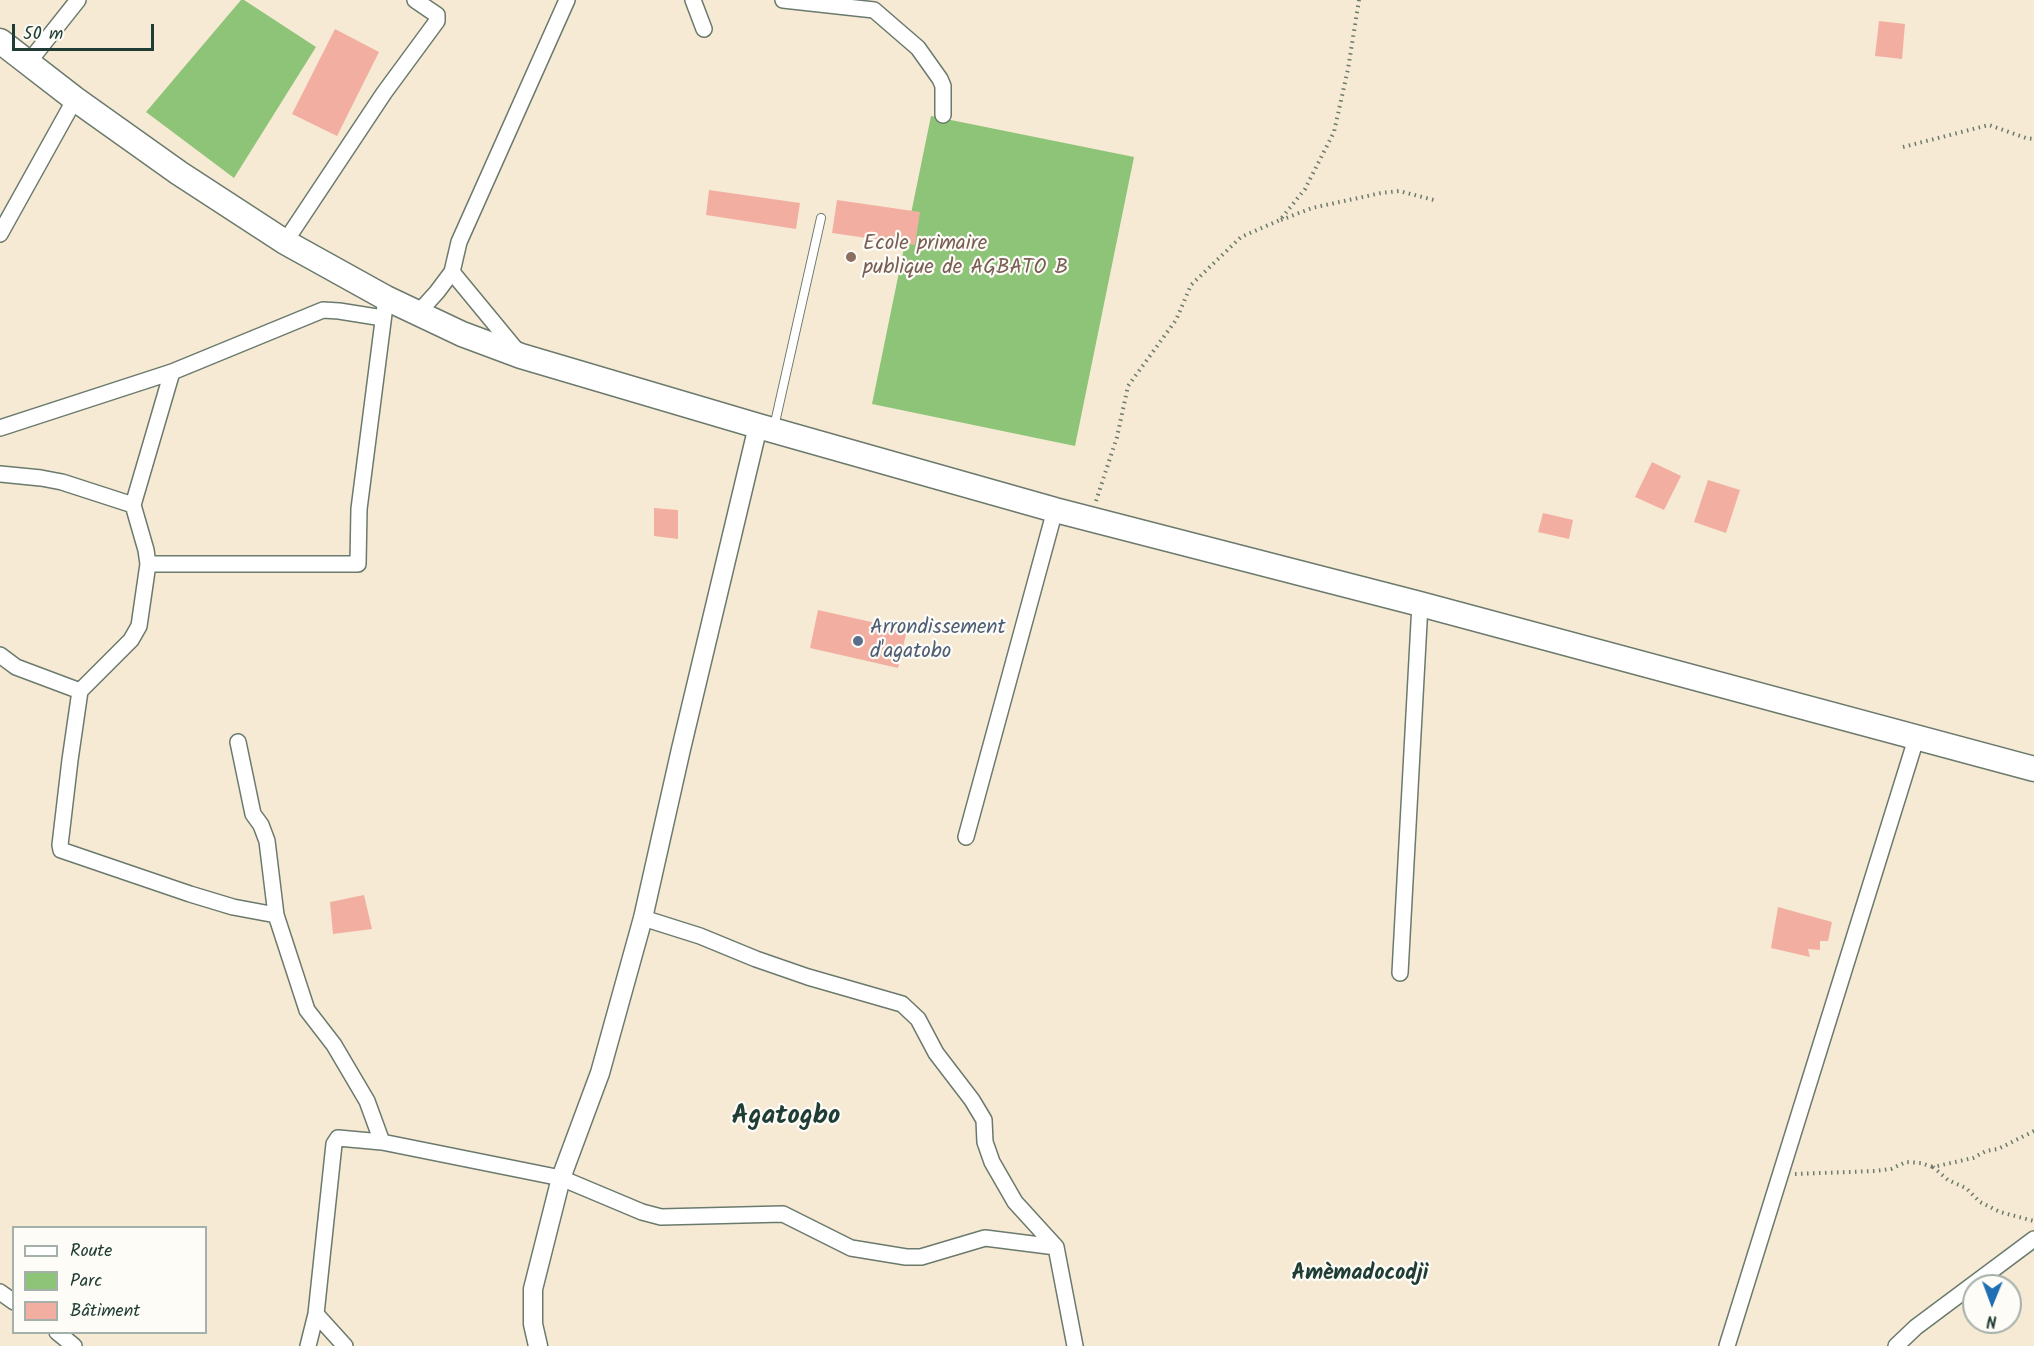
<!DOCTYPE html>
<html>
<head>
<meta charset="utf-8">
<style>
  body { margin:0 }
  #map { position:relative; width:2034px; height:1346px; overflow:hidden; background:#f6ead5; font-family:Kalam,sans-serif }
  canvas { display:block }
  .legend { position:absolute; left:12px; top:1226px; width:195px; height:108px; box-sizing:border-box; background:#fdfcf7; border:2px solid #a4b0a9; margin:0; padding:8px 10px; list-style:none; font-size:18px; color:#1f3d34 }
  .legend li { display:flex; align-items:center; gap:12px; height:30px }
  .legend b { width:30px; border:2px solid #a4b0a9 }
  .north { position:absolute; left:1962px; top:1274px; width:60px; height:60px; box-sizing:border-box; background:#fdfcf7; border:2px solid #a4b0a9; border-radius:50%; rotate:181deg; font-size:16px; font-weight:700; line-height:24px; text-align:center; color:#1f3d34 }
  .north::after { content:''; display:block; margin:auto; width:21px; height:27px; background:#1f6fb2; clip-path:polygon(50% 0,100% 100%,50% 72%,0 100%) }
  .scale { position:absolute; left:12px; top:24px; width:142px; height:27px; box-sizing:border-box; border:3px solid #1f3d34; border-top:0; padding-left:8px; font-size:18px; line-height:21px; white-space:nowrap; color:#1f3d34; -webkit-text-stroke:4px #fdfcf7; paint-order:stroke }
</style>
</head>
<body>
<div id="map">
<canvas width="2034" height="1346"></canvas>
<ul class="legend">
<li><b style="height:8px;background:#fff"></b>Route</li>
<li><b style="height:16px;background:#8dc477"></b>Parc</li>
<li><b style="height:16px;background:#f2afa1"></b>Bâtiment</li>
</ul>
<div class="north">N</div>
<div class="scale">50 m</div>
</div>
<script>
const g = document.querySelector('canvas').getContext('2d');
g.lineJoin = 'round';
function fill(path, color) { g.fillStyle = color; g.fill(path, 'evenodd'); }
const toPath = rows => new Path2D(rows.map(r => 'M' + r).join(''));
function trace(path, color, width, dash) { g.strokeStyle = color; g.lineWidth = width; g.lineCap = dash ? 'butt' : 'round'; g.setLineDash(dash || []); g.stroke(path); }
function write(font, color, halo, rows, align = 'center') {
  g.font = font + ' Kalam,sans-serif'; g.lineWidth = 4.5; g.setLineDash([]); g.textBaseline = 'middle'; g.strokeStyle = halo; g.fillStyle = color; for (const [text, x, y, turn = 0] of rows) {
    g.save(); g.translate(x, y); g.rotate((+turn || 0) * Math.PI / 180); g.textAlign = isNaN(turn) ? turn : align; if (halo) g.strokeText(text, 0, 0); g.fillText(text, 0, 0); g.restore();
  }
}
fill(toPath([
  [241,0,244,0,316,47,234,178,146,112],
  [931,116,1134,157,1075,446,872,404]
]), '#8dc477');
fill(toPath([
  [1879,21,1905,24,1902,59,1875,56],
  [335,29,379,52,337,136,292,114],
  [709,190,800,203,796,229,706,215],
  [837,200,920,212,915,245,832,233],
  [1652,462,1681,476,1664,510,1635,497],
  [1708,480,1740,490,1726,533,1694,522],
  [654,508,678,510,678,539,654,536],
  [1543,513,1573,520,1569,539,1538,532],
  [818,610,907,630,898,668,810,648],
  [364,895,372,929,333,934,330,902],
  [1778,907,1832,922,1828,941,1820,941,1820,950,1808,949,1810,957,1771,948]
]), '#f2afa1');
const service = toPath([
  [774,427,821,218]
]);
const minor = toPath([
  [693,0,704,29],
  [783,0,874,10,918,48,940,79,943,86,943,115],
  [28,63,78,0],
  [0,234,75,99],
  [285,242,384,93,437,21,437,15,415,0],
  [452,272,518,352],
  [418,313,437,292,452,272,459,242,567,0],
  [172,372,133,505,146,550,148,564,139,626,131,640,80,691,70,760,60,845,61,850,190,894,233,907,276,915,307,1010,334,1045,367,1101,382,1142],
  [0,428,172,372,323,310,339,311,383,318],
  [0,474,41,478,62,482,133,505],
  [148,564,358,564,359,509,386,298],
  [0,655,16,667,80,691],
  [238,742,253,814,261,825,267,841,276,915],
  [966,837,1055,510],
  [1400,973,1420,604],
  [1056,1247,1075,1346],
  [0,1292,14,1302],
  [316,1314,345,1346],
  [57,1332,74,1346],
  [308,1346,316,1314,334,1144,338,1138,382,1142,561,1178,642,1212,661,1217,783,1214,851,1248,906,1257,921,1257,985,1238,1056,1247,1015,1202,992,1162,985,1142,984,1120,972,1100,936,1053,918,1019,902,1004,808,977,756,959,700,936,643,918],
  [1727,1346,1916,739],
  [1896,1346,1916,1327,2034,1239]
]);
const tertiary = toPath([
  [538,1346,533,1324,533,1289,561,1178,600,1073,643,918,681,749,758,426]
]);
const trunk = toPath([
  [0,41,75,99,179,173,285,242,386,298,462,334,521,356,758,426,1055,510,1420,604,2034,769]
]);
trace(service, '#6a7a6c', 10);
trace(minor, '#6a7a6c', 18);
trace(tertiary, '#6a7a6c', 21);
trace(trunk, '#6a7a6c', 27);
trace(toPath([
  [1903,147,1989,125,2026,138,2034,139],
  [1281,220,1312,208,1381,193,1399,191,1434,200],
  [1096,501,1117,437,1128,386,1176,320,1191,285,1241,237,1280,220,1305,189,1334,132,1348,69,1359,0],
  [2034,1131,1998,1149,1986,1151,1973,1158,1933,1167,1948,1180,1966,1188,1980,1202,2000,1212,2034,1221],
  [1795,1174,1875,1171,1891,1169,1906,1162,1921,1163,1933,1167]
]), '#6a7a6c', 4, [1.5, 4.5]);
trace(service, '#fff', 8);
trace(minor, '#fff', 15);
trace(tertiary, '#fff', 18);
trace(trunk, '#fff', 24);
for (const [x, y, r, color] of [
  [851,257,6,"#8d6e63"],
  [858,641,6,"#5c6f8a"]
]) { const dot = new Path2D(); dot.arc(x, y, r, 0, 2 * Math.PI); g.fillStyle = color; g.fill(dot); trace(dot, '#fdfcf7', 2); }
write('21px', '#785e54', '#fdfcf7', [
  ["Ecole primaire",863,245],
  ["publique de AGBATO B",863,269]
], 'left');
write('21px', '#4e5e75', '#fdfcf7', [
  ["Arrondissement",870,629],
  ["d'agatobo",870,653]
], 'left');
write('bold 22px', '#1f3d34', '#fdfcf7', [
  ["Amèmadocodji",1360,1275]
]);
write('bold 27px', '#1f3d34', '#fdfcf7', [
  ["Agatogbo",786,1118]
]);
</script>
</body>
</html>
